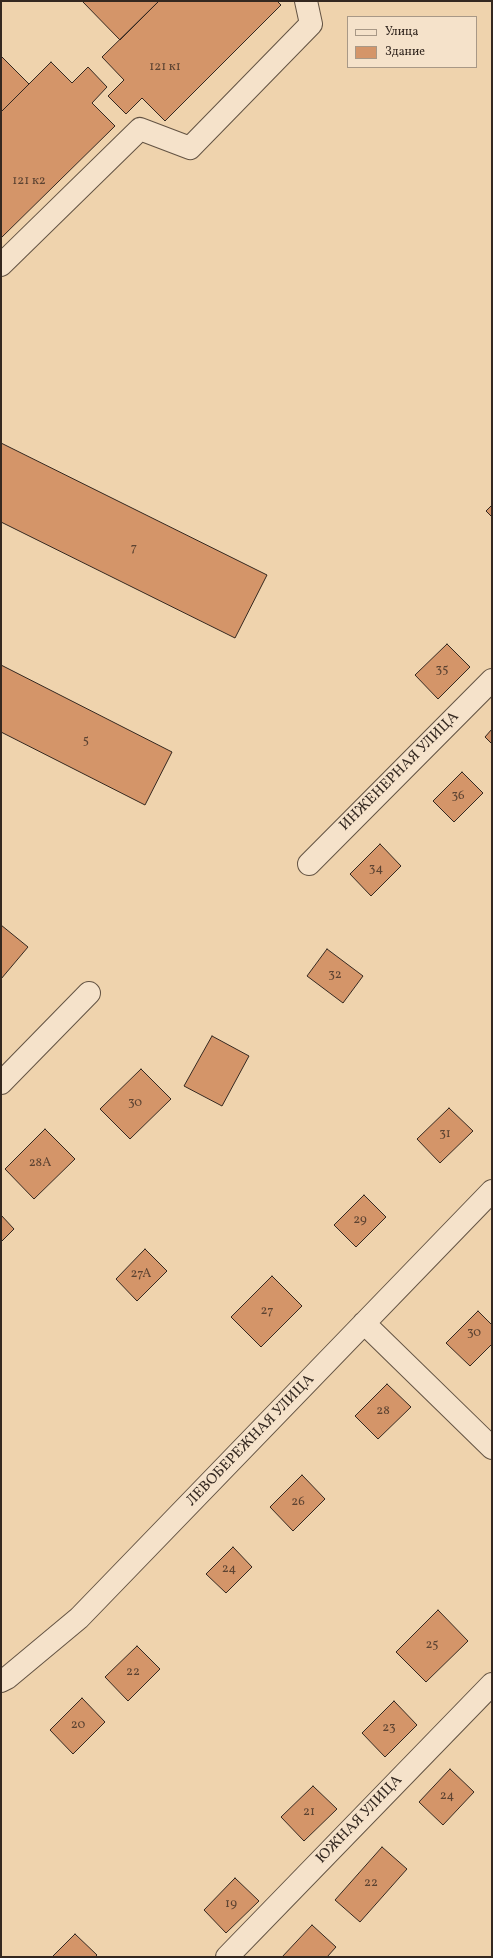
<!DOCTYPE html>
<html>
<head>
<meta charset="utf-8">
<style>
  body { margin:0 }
  #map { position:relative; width:493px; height:1958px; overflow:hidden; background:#efd3ad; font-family:Vollkorn,serif }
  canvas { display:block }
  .frame { position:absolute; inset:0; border:2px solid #342820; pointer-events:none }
  .legend { position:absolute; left:347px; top:16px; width:130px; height:52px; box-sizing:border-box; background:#f5e2ca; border:1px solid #a89886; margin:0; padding:5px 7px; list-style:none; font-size:12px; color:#342820 }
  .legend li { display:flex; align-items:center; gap:8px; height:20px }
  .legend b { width:20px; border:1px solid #a89886 }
</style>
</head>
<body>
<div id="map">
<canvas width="493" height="1958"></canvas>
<div class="frame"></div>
<ul class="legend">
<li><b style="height:5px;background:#f5e2ca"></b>Улица</li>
<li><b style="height:11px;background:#d49569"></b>Здание</li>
</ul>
</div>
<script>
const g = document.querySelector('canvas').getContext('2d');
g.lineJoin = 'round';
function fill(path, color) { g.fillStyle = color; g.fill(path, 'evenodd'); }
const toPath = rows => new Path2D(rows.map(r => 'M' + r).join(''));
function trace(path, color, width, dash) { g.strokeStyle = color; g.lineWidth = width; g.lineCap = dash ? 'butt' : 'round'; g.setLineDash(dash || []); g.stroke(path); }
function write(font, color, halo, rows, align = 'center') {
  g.font = font + ' Vollkorn,serif'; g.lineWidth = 3; g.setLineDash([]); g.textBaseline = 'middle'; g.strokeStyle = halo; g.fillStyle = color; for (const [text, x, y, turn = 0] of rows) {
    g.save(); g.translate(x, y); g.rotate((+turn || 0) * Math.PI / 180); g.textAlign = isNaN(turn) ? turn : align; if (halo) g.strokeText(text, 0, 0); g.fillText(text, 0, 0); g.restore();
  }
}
const building = toPath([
  [82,1,159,1,120,40,82,1],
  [159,1,277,1,281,5,165,121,142,98,126,114,108,96,124,80,102,57,159,1],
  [1,56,29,84,1,112,1,56],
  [51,62,72,83,88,67,107,87,92,103,115,126,1,238,1,112,51,62],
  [1,443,267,575,235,638,1,522,1,443],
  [492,505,492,517,486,511,492,505],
  [447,644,470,667,438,699,415,675,447,644],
  [1,665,172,752,145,805,1,732,1,665],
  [492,729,492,744,485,737,492,729],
  [462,772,483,793,454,822,433,801,462,772],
  [380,844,401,866,371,896,350,874,380,844],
  [1,925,28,947,1,979,1,925],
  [327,949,363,976,343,1003,307,976,327,949],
  [212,1036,249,1056,222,1106,184,1086,212,1036],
  [141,1069,171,1099,130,1139,100,1109,141,1069],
  [449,1108,473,1131,440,1163,417,1139,449,1108],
  [45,1129,75,1159,34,1199,5,1169,45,1129],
  [364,1195,386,1217,356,1247,334,1225,364,1195],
  [1,1215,14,1229,1,1242,1,1215],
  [145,1249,167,1271,137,1301,116,1279,145,1249],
  [272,1276,302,1306,261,1347,231,1317,272,1276],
  [478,1311,492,1325,492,1344,470,1366,446,1343,478,1311],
  [387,1384,411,1407,378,1439,355,1416,387,1384],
  [302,1475,325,1499,293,1531,270,1507,302,1475],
  [233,1547,252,1567,226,1593,206,1574,233,1547],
  [438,1610,468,1641,426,1682,396,1652,438,1610],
  [137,1646,160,1669,128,1701,105,1677,137,1646],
  [82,1698,105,1722,73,1754,50,1730,82,1698],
  [394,1701,417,1725,385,1757,362,1733,394,1701],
  [450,1769,474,1792,443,1825,419,1802,450,1769],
  [313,1786,337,1809,304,1841,281,1817,313,1786],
  [382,1847,407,1869,360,1922,335,1900,382,1847],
  [235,1878,259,1901,226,1933,204,1910,235,1878],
  [312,1925,336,1947,327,1957,282,1957,312,1925],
  [75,1934,97,1955,95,1957,52,1957,75,1934]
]);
fill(building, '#d49569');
trace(building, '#342820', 1);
const minor = toPath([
  [1,265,140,129,190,148,311,24,306,1],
  [309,864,492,680],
  [1,1083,89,993],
  [364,1323,492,1448],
  [1,1681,7,1678,79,1618,492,1191],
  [227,1957,492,1684]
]);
trace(minor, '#635343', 24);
trace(minor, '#f5e2ca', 22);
write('13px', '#5c4332', null, [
  ["121 к1",165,68],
  ["121 к2",29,182],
  ["7",134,549],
  ["35",442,671],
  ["5",86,742],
  ["36",458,797],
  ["34",376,870],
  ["32",335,976],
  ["30",135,1104],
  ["31",445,1135],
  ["28А",40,1164],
  ["29",360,1221],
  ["27А",141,1275],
  ["27",267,1312],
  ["30",474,1334],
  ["28",383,1412],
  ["26",298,1503],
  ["24",229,1570],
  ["25",432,1646],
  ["22",133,1673],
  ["20",78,1726],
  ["23",389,1729],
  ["24",447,1797],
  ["21",309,1813],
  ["22",371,1884],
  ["19",231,1905]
]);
write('15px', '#342820', '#f5e2ca', [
  ["ИНЖЕНЕРНАЯ УЛИЦА",400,772,-45],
  ["ЛЕВОБЕРЕЖНАЯ УЛИЦА",251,1441,-46],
  ["ЮЖНАЯ УЛИЦА",360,1820,-46]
]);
</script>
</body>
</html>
